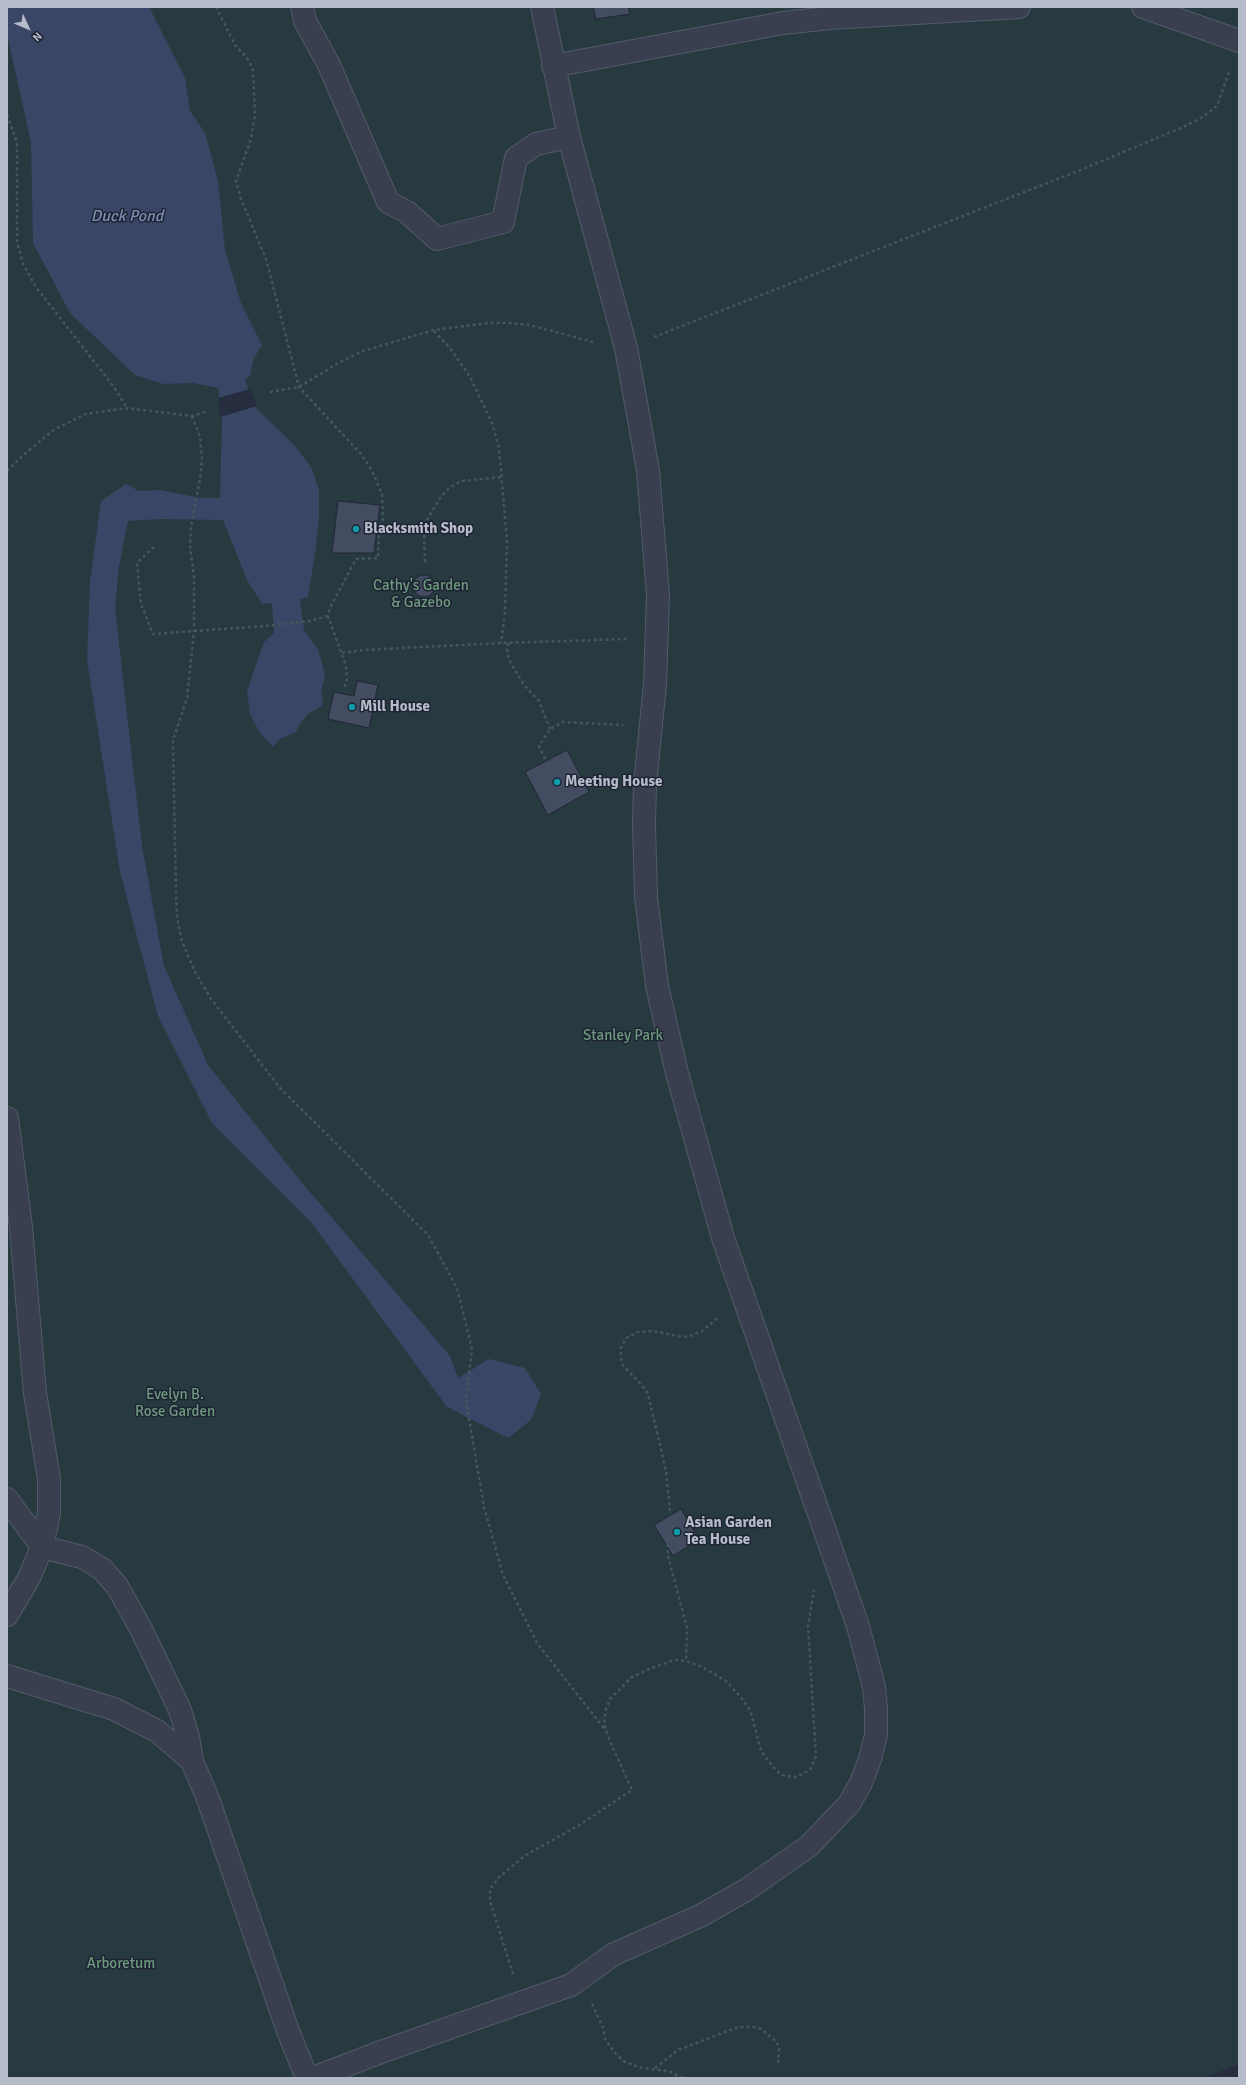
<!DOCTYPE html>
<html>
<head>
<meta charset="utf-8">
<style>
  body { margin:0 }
  #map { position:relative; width:1246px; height:2085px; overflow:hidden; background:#252d3f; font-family:Signika,sans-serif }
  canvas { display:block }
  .frame { position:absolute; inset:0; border:8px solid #b5bbc9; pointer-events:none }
  .north { position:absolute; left:8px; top:8px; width:40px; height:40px; -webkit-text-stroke:3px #1e2434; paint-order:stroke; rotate:134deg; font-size:11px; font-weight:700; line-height:16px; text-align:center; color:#b5bbc9 }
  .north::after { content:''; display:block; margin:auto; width:14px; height:18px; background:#b5bbc9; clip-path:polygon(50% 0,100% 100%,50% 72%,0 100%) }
</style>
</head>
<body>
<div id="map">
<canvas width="1246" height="2085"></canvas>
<div class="frame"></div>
<div class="north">N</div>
</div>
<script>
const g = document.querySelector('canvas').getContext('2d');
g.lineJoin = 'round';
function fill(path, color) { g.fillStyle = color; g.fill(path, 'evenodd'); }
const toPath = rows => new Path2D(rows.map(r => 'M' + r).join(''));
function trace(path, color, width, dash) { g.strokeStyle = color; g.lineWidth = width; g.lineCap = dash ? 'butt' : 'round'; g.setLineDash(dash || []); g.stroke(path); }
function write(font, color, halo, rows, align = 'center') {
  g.font = font + ' Signika,sans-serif'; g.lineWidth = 3; g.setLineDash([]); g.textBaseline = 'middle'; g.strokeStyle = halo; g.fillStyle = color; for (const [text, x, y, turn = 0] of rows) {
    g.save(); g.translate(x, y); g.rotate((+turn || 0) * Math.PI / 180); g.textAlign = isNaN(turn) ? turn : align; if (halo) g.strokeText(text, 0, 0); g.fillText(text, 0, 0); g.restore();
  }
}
fill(toPath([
  [7,7,1239,7,1239,2064,1204,2078,7,2078]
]), '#273a40');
fill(toPath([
  [7,7,149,7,185,78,190,111,205,133,218,181,225,250,241,303,262,345,254,358,250,376,245,379,254,406,294,445,311,467,319,490,319,518,316,547,308,597,300,599,304,630,318,649,325,675,321,692,323,700,322,706,308,714,301,722,296,732,280,739,273,747,260,733,250,714,247,691,264,642,274,633,272,603,262,604,247,580,223,520,160,519,128,521,119,566,115,608,142,846,164,966,208,1065,298,1178,450,1356,458,1378,489,1359,525,1368,541,1394,531,1420,508,1438,447,1407,311,1222,212,1123,158,1016,120,872,87,660,90,581,101,501,126,484,139,491,160,490,200,498,220,498,222,417,218,388,193,383,163,384,135,375,70,313,33,243,31,142,7,34]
]), '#394666');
fill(toPath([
  [250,389,257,406,220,417,218,398]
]), '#252d3f');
const building = toPath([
  [593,7,628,7,630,14,596,19,593,7],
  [338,501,380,505,374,553,332,553,338,501],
  '413 586a11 11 0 1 1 22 0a11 11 0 1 1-22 0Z',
  [357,681,378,685,369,728,328,719,334,692,354,696,357,681],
  [567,750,589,792,548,815,525,772,567,750],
  [681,1509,699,1539,673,1556,654,1525,681,1509]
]);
fill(building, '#444c61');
trace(building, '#202636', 1);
const minor = toPath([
  [302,7,305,21,329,65,388,202,407,212,437,239,503,222,516,158,536,144,569,137],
  [1143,7,1239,41],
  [553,66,783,23,830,18,1019,7],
  [7,1118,21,1227,35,1393,49,1479,49,1513,42,1547,29,1578,7,1615],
  [7,1499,42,1547,82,1557,102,1569,117,1586,141,1629,180,1710,188,1737,192,1761,208,1799,288,2031,307,2078],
  [7,1676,114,1709,157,1731,192,1761],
  [313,2078,381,2052,571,1985,614,1954,700,1916,746,1890,809,1846,849,1804,861,1783,870,1759,876,1735,876,1709,874,1687,858,1626,723,1238,677,1073,657,986,646,897,644,823,645,785,655,684,658,595,648,470,626,348,569,137,542,7]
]);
trace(minor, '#545a69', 24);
trace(toPath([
  [216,7,235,45,247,58,253,70,255,114,251,139,236,181,241,199,266,259,299,387,360,453,371,469,382,494,383,519,379,529,378,558,356,559,330,608,328,616,346,666,347,679,344,689],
  [7,115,17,142,17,242,23,264,36,287,114,387,127,408],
  [434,331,450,348,470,377,492,423,499,448,507,540,505,612,501,643],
  [654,337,1083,169,1183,127,1201,118,1217,106,1230,69],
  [270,392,299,387,340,362,363,351,434,330,489,323,510,323,529,325,593,342],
  [192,416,200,437,202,458,200,479,191,527,190,546,194,577,194,632,187,698,173,740,176,892,177,918,182,941,194,970,211,999,280,1088,428,1235,457,1288,472,1349,466,1401,484,1507,503,1575,537,1643,606,1731],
  [7,471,22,456,55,429,86,414,127,408,192,416,205,412],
  [154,547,137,563,141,604,153,634,265,626,310,621,328,616],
  [425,562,424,538,427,520,440,498,450,487,462,481,503,477],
  [508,643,507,653,511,664,524,685,539,701,550,729],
  [342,653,363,650,501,643,627,639],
  [545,759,539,746,550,729,563,722,623,725],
  [670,1511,666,1471,649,1398,646,1390,623,1365,621,1358,621,1348,626,1338,638,1332,653,1331,683,1337,690,1336,702,1331,719,1317],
  [667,1532,668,1556,687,1628,686,1661],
  [513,1974,490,1901,490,1889,499,1877,526,1855,581,1824,632,1790,609,1739,604,1723,606,1709,610,1699,632,1677,649,1669,675,1660,686,1661,702,1667,726,1681,743,1700,750,1710,761,1751,775,1769,781,1775,796,1777,810,1770,816,1756,808,1626,814,1590],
  [592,2004,603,2028,605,2039,614,2052,625,2062,642,2068,669,2071,682,2078],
  [655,2068,678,2050,738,2027,754,2027,761,2029,772,2038,777,2042,779,2049,778,2063]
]), '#45575d', 2.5, [3, 3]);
trace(minor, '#393f4f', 22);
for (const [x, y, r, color] of [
  [356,529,4,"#0f9aa8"],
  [352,707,4,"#0f9aa8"],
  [557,782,4,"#0f9aa8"],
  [677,1532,4,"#0f9aa8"]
]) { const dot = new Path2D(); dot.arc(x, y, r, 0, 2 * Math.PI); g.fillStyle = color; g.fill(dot); trace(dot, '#1e2434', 1.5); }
write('bold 15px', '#b5bbc9', '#1e2434', [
  ["Blacksmith Shop",364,529],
  ["Mill House",360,707],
  ["Meeting House",565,782],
  ["Asian Garden",685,1523],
  ["Tea House",685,1540]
], 'left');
write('15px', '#6d9a7d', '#1e2434', [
  ["Cathy's Garden",421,586],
  ["& Gazebo",421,603],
  ["Stanley Park",623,1036],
  ["Evelyn B.",175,1395],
  ["Rose Garden",175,1412],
  ["Arboretum",121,1964]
]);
write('italic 16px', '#7d8db1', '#1e2434', [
  ["Duck Pond",127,217]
]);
</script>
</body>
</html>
